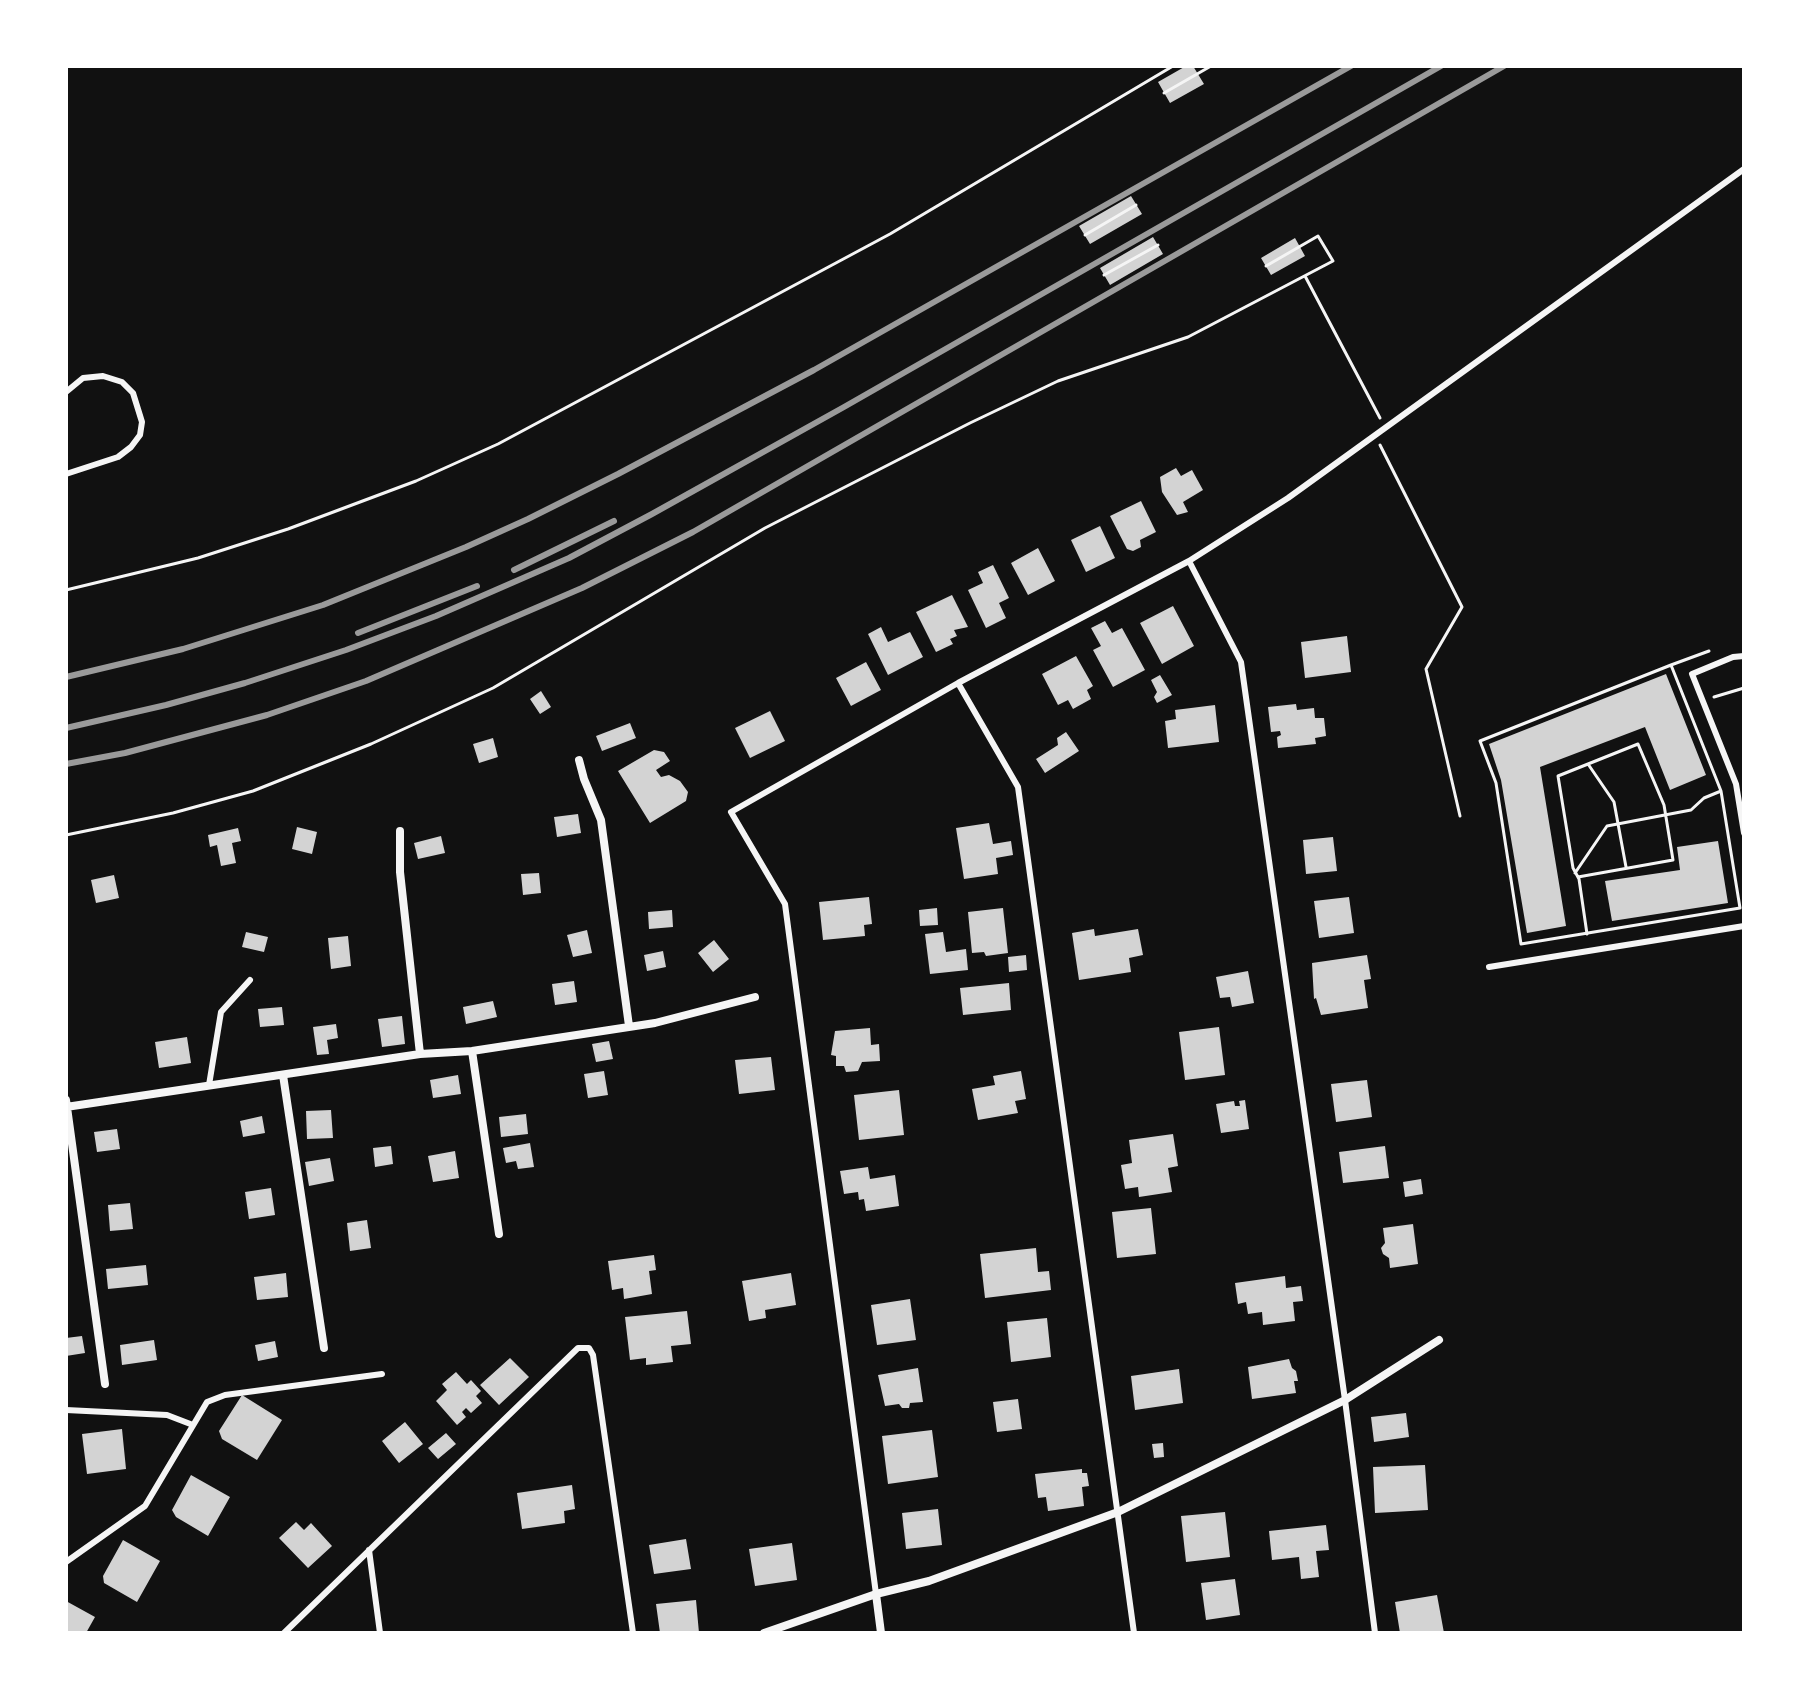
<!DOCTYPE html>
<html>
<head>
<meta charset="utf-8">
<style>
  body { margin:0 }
  #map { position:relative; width:1810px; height:1699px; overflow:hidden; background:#111; font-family:"Work Sans",sans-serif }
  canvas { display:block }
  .frame { position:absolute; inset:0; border:68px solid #fff; pointer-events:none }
</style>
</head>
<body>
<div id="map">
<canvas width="1810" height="1699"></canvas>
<div class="frame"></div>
</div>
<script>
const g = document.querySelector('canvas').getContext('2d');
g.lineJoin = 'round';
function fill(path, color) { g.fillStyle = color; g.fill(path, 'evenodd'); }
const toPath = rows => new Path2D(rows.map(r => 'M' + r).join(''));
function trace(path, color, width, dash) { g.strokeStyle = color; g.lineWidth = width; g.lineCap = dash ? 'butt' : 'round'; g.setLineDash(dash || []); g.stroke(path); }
fill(toPath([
  [1186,66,1193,66,1204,84,1170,103,1158,82],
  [1131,196,1142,214,1090,244,1079,226],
  [1153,237,1163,254,1110,285,1100,268],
  [1295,238,1305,256,1271,275,1261,258],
  [1176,468,1181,476,1192,470,1203,490,1183,502,1188,512,1177,515,1162,492,1160,477],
  [1141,501,1156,532,1140,540,1141,547,1133,551,1127,549,1110,516],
  [1100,526,1115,558,1086,572,1071,540],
  [1038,548,1055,581,1028,595,1011,563],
  [993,565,1009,598,999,603,1006,618,986,628,968,590,983,583,978,572],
  [952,595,968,627,954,630,957,636,950,639,953,644,936,652,916,612],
  [1173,606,1194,646,1162,664,1140,623],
  [1105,621,1112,633,1122,628,1145,670,1113,687,1093,650,1101,646,1091,628],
  [881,627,888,642,910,632,923,657,888,675,868,634],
  [1347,636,1351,672,1305,678,1301,642],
  [1076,656,1093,686,1087,690,1091,699,1073,709,1068,700,1058,705,1042,674],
  [866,662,881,690,851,706,836,678],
  [1666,674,1706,775,1670,790,1645,727,1540,767,1566,926,1527,933,1501,780,1489,744],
  [1160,675,1172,695,1157,703,1154,697,1157,692,1151,680],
  [541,691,551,707,540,714,530,699],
  [1296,704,1297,710,1314,708,1315,718,1324,718,1326,736,1315,738,1316,744,1278,748,1277,737,1281,735,1280,731,1271,732,1268,707],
  [1215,705,1219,742,1168,748,1165,721,1176,719,1175,710],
  [770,711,785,741,750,758,735,728],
  [630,723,636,738,602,751,596,736],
  [1066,732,1079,751,1045,773,1036,759,1058,745,1057,738],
  [493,738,498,757,479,763,473,744],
  [654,750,664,752,670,761,656,770,661,777,669,775,680,781,688,792,686,801,650,823,618,771],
  [578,814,581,833,557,837,554,817],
  [989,823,993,844,1011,841,1013,855,996,858,998,874,964,879,956,828],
  [297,827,317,832,312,854,292,849],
  [238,828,241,841,232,843,236,863,221,866,217,845,210,847,208,835],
  [441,836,445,853,418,859,414,843],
  [1333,837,1337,871,1306,874,1303,840],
  [1718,841,1728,903,1612,921,1605,881,1680,870,1677,847],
  [539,873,541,893,523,895,521,874],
  [114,875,119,898,96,903,91,880],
  [869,897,872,924,864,925,865,936,823,940,819,902],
  [1349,897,1354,933,1319,938,1314,901],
  [937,908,938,925,920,926,919,910],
  [1003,908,1008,953,986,956,984,952,972,953,968,912],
  [672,910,673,927,649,929,648,912],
  [1094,929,1095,936,1138,929,1143,955,1129,958,1131,972,1079,980,1072,933],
  [587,930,592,953,573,957,567,935],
  [246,932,268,937,264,952,242,947],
  [943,932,946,952,966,949,968,970,930,974,925,934],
  [348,936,351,966,331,969,328,938],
  [714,940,729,959,713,972,698,953],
  [663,951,666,967,647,971,644,955],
  [1026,955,1027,970,1009,972,1008,957],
  [1367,955,1371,979,1364,980,1368,1008,1321,1015,1316,998,1314,999,1312,963],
  [1248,971,1254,1003,1232,1007,1230,997,1220,998,1216,977],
  [574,981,577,1002,555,1005,552,984],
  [1009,983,1011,1010,963,1015,960,988],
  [493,1001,497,1017,466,1024,463,1007],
  [282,1007,284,1025,260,1027,258,1009],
  [402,1016,405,1044,382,1047,378,1019],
  [336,1024,338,1038,327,1040,329,1054,317,1055,313,1027],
  [1219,1027,1225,1075,1185,1080,1179,1032],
  [870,1028,871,1045,879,1044,880,1061,862,1062,858,1071,846,1072,844,1066,836,1066,836,1056,831,1055,835,1031],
  [187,1037,191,1063,159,1068,155,1042],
  [609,1041,613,1059,596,1062,592,1044],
  [771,1057,775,1090,739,1094,735,1060],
  [604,1071,608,1095,588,1098,584,1074],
  [1021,1071,1026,1099,1015,1101,1018,1113,978,1120,972,1089,995,1085,993,1076],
  [458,1075,461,1094,433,1098,430,1080],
  [1367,1080,1372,1117,1336,1122,1331,1084],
  [899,1090,904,1135,859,1140,854,1095],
  [1245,1100,1249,1129,1221,1133,1216,1104,1234,1101,1235,1106,1240,1106,1239,1101],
  [331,1110,333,1138,307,1139,306,1111],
  [526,1114,528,1134,501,1137,499,1117],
  [262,1116,265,1133,243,1137,240,1121],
  [117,1129,120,1149,97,1152,94,1132],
  [1173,1134,1178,1166,1168,1168,1172,1192,1139,1197,1138,1187,1125,1189,1121,1165,1132,1163,1129,1140],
  [530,1143,534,1167,518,1169,516,1161,506,1163,503,1148],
  [391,1146,393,1164,375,1167,373,1148],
  [1385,1146,1389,1178,1343,1183,1339,1152],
  [455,1151,459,1178,433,1182,428,1156],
  [330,1158,334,1181,309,1186,305,1162],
  [868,1167,870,1179,895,1175,899,1206,866,1211,864,1199,859,1200,858,1192,844,1194,840,1171],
  [1421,1179,1423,1194,1405,1197,1403,1182],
  [271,1188,275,1215,249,1219,245,1192],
  [130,1203,133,1229,110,1231,108,1205],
  [1151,1208,1156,1254,1117,1258,1112,1212],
  [367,1220,371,1248,350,1251,347,1223],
  [1413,1224,1418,1264,1390,1268,1389,1258,1383,1254,1381,1248,1385,1243,1383,1228],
  [1036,1248,1038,1272,1049,1271,1051,1290,985,1298,980,1254],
  [654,1255,656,1270,649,1271,652,1294,624,1299,623,1288,612,1290,608,1261],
  [146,1265,148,1285,108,1289,106,1269],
  [286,1273,288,1297,257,1300,254,1277],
  [791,1273,796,1305,765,1310,766,1318,749,1321,742,1281],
  [1285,1276,1286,1288,1301,1286,1303,1301,1293,1302,1295,1321,1263,1325,1262,1312,1248,1314,1246,1302,1238,1304,1235,1283],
  [910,1299,916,1340,877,1345,871,1305],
  [687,1311,691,1344,671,1346,673,1362,646,1365,646,1358,630,1360,625,1317],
  [1047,1318,1051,1357,1011,1362,1007,1322],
  [82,1336,85,1353,66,1356,66,1338],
  [154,1340,157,1360,122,1365,120,1345],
  [275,1341,278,1357,258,1361,255,1345],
  [510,1358,529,1377,499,1405,480,1385],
  [1289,1359,1292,1368,1296,1371,1298,1381,1294,1381,1296,1393,1252,1399,1248,1367],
  [918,1368,923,1402,910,1403,909,1408,902,1408,899,1404,885,1406,878,1375],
  [1179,1369,1183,1403,1135,1410,1131,1376],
  [456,1372,467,1384,471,1380,481,1391,476,1396,482,1403,471,1413,466,1408,462,1412,466,1417,457,1425,436,1401,447,1390,442,1384],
  [242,1395,282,1420,257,1460,222,1439,219,1431],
  [1018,1399,1022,1429,997,1432,993,1402],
  [1406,1413,1409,1437,1374,1442,1371,1417],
  [405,1422,423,1444,399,1463,382,1441],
  [122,1429,126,1469,87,1474,82,1434],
  [932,1430,938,1477,888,1484,882,1436],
  [446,1433,456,1444,438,1459,428,1448],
  [1163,1443,1164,1457,1154,1458,1152,1444],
  [1425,1465,1428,1510,1375,1513,1373,1467],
  [1082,1469,1082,1473,1087,1473,1089,1486,1082,1487,1084,1506,1048,1511,1046,1497,1038,1498,1035,1474],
  [191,1475,230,1497,208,1536,176,1517,172,1510],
  [572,1485,575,1509,564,1511,565,1523,522,1529,517,1493],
  [938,1509,942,1545,906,1549,902,1513],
  [1225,1512,1230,1557,1186,1562,1181,1516],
  [296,1522,304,1530,311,1523,332,1546,308,1568,279,1538],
  [1326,1525,1329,1550,1316,1551,1319,1577,1301,1579,1299,1557,1272,1560,1269,1531],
  [686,1539,691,1569,654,1574,649,1545],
  [123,1540,160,1561,137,1602,104,1583,103,1576],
  [792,1543,797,1580,755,1586,749,1549],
  [1235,1579,1240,1615,1206,1620,1201,1583],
  [1437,1595,1444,1633,1400,1633,1395,1602],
  [696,1600,699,1633,660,1633,656,1604],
  [66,1601,95,1617,86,1633,66,1633]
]), '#d3d3d3');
trace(toPath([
  [1164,93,1211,66],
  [1085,235,1136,205],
  [1104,275,1158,245],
  [1305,276,1380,418],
  [1380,445,1462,607,1426,669,1460,816],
  [66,590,198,558,288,529,416,481,498,444,890,234,1173,66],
  [1671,665,1721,791,1740,908,1521,944,1496,783,1480,741,1671,665],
  [1671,665,1709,651],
  [1714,697,1744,688],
  [1588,764,1614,802,1626,867],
  [66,835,173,813,253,791,371,744,493,688,765,528,970,423,1058,381,1188,337,1333,261,1318,236,1266,266],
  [1575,873,1607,826,1691,810,1704,798,1721,791],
  [1578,877,1673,860,1664,805,1638,744,1558,776,1573,868,1579,879,1587,934]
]), '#f5f5f5', 3);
trace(toPath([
  [66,392,83,378,103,376,122,382,133,393,142,422,140,435,131,447,118,457,66,474],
  [1189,561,1288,498,1744,169],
  [1744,656,1733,657,1692,674,1736,784,1744,833],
  [958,683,1018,787,1134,1633],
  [1489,967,1744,926],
  [209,1085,221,1012,250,980],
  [66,1410,167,1415,193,1425],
  [369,1550,380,1633],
  [66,1562,145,1506,207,1402,225,1395,382,1374],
  [876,1594,785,904,731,812,958,683,1189,561,1241,662,1345,1400,1375,1633],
  [284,1633,578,1348,589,1348,593,1355,633,1633]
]), '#f5f5f5', 6);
trace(toPath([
  [579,760,584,779,601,820,629,1026],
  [400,831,400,872,420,1054],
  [472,1051,499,1234],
  [283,1075,324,1348],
  [66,1100,105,1384],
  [66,1107,420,1054,472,1051,655,1023,755,997],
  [876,1594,881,1633],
  [764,1633,876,1594,929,1581,1118,1512,1345,1400,1439,1340]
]), '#f5f5f5', 8);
trace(toPath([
  [514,570,614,521],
  [358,633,477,586],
  [66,677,183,649,323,605,466,547,528,519,618,474,814,370,1351,66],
  [66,728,166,705,245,683,346,650,436,616,569,558,652,514,844,407,1441,66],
  [66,764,125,753,267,715,366,681,582,588,693,532,1504,66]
]), '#9a9a9a', 6);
</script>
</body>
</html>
